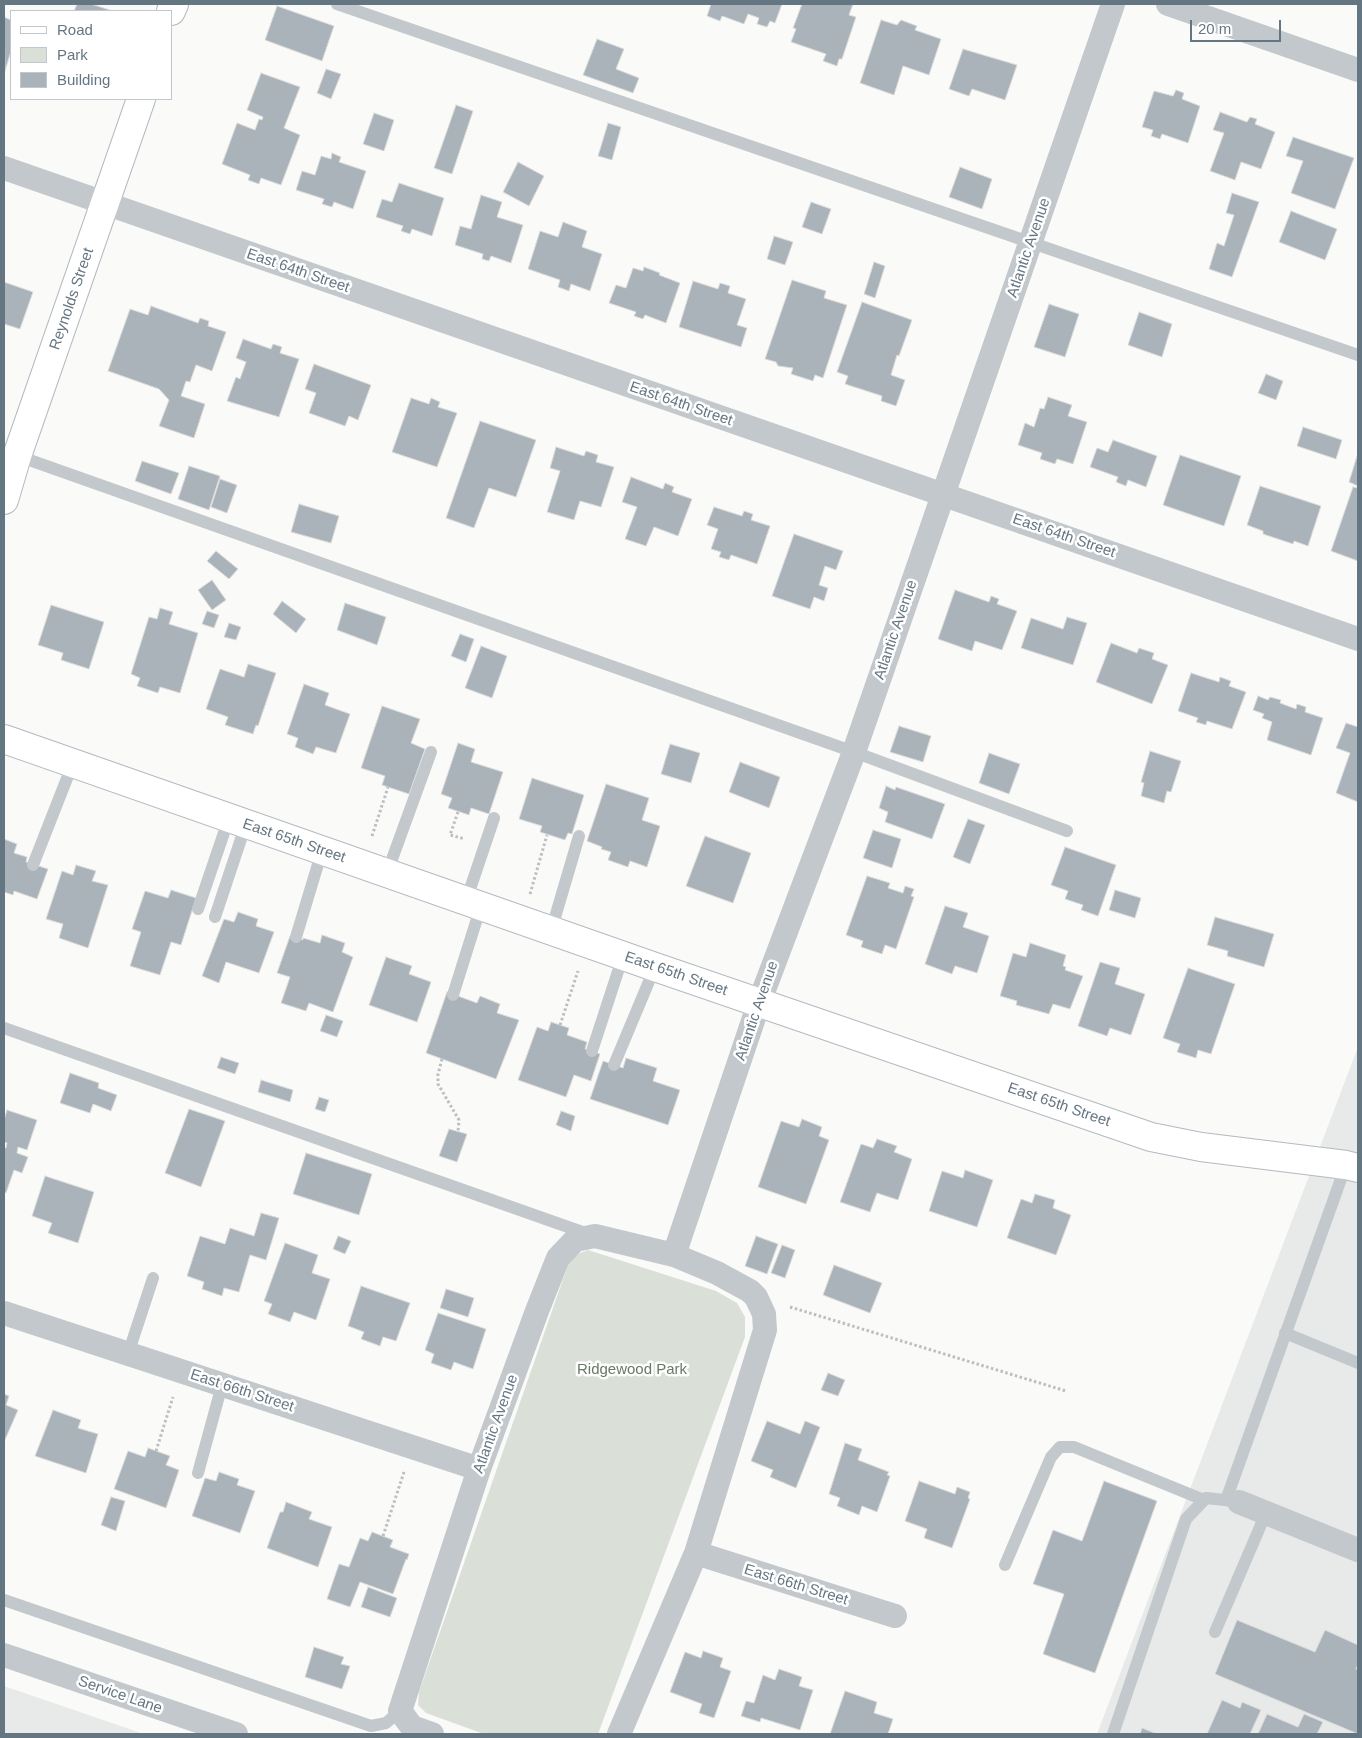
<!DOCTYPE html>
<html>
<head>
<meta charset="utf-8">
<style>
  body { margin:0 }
  #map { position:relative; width:1362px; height:1738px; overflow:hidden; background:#fafaf8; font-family:Helvetica,sans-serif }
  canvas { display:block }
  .frame { position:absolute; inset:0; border:5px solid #657683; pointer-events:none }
  .legend { position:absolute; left:10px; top:10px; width:162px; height:90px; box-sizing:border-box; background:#fff; border:1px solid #c1c8cd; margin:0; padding:6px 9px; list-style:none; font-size:15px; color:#657683 }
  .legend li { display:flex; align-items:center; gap:10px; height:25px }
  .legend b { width:25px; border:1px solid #c1c8cd }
  .scale { position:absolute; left:1190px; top:20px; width:91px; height:22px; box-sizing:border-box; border:2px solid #657683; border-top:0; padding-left:6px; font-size:15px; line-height:18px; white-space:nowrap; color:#657683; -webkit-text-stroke:4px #fff; paint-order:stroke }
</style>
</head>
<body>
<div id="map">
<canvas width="1362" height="1738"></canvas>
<div class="frame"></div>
<ul class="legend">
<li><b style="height:6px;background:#fff"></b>Road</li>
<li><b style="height:14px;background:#dadfd7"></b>Park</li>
<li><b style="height:14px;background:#aab3b9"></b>Building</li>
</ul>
<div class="scale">20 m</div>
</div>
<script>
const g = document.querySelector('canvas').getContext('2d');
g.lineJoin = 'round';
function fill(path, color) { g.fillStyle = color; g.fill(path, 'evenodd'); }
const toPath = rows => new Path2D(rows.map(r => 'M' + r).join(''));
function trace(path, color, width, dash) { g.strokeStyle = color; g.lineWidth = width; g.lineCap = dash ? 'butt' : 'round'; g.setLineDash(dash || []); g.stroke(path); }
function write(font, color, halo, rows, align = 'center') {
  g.font = font + ' Helvetica,sans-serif'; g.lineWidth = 5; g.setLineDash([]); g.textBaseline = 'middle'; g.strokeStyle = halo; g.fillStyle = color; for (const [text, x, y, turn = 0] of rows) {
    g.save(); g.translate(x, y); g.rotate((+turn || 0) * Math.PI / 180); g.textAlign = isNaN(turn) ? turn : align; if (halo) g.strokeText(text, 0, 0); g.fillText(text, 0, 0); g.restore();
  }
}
fill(toPath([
  [1358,1047,1358,1734,1097,1734,1350,1068],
  [4,1686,144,1734,4,1734]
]), '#e8e9e9');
fill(toPath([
  [588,1250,716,1291,737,1303,745,1317,745,1337,598,1734,484,1734,426,1713,418,1705,419,1692,568,1265,575,1255]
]), '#dadfd7');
const building = toPath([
  [77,4,91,4,113,11,74,11,77,4],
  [711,4,782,4,775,23,770,21,767,27,757,24,759,18,748,14,744,24,722,16,720,21,707,16,711,4],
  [802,4,853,4,849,15,856,17,842,59,839,59,837,66,823,61,826,54,791,42,796,29,793,28,802,4],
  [277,6,334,26,322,61,265,40,277,6],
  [4,17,11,20,11,51,5,71,4,17],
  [881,20,897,25,901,20,917,26,915,30,941,39,929,75,903,66,894,95,860,83,881,20],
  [597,39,624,49,616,69,639,78,633,93,583,75,597,39],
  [963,49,1017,65,1005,100,972,89,969,96,949,89,963,49],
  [326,69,341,74,331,99,317,93,326,69],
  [261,73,300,87,284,128,300,135,281,185,261,178,259,184,248,180,250,175,222,164,237,123,255,130,259,119,262,120,263,117,247,110,261,73],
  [1176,90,1184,93,1182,99,1200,106,1188,143,1162,134,1160,139,1151,136,1153,130,1142,127,1154,91,1173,96,1176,90],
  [456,105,473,111,452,174,434,168,456,105],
  [1220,112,1247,122,1250,117,1257,119,1255,124,1275,132,1261,169,1241,162,1235,180,1210,171,1224,133,1213,130,1220,112],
  [374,113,394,120,384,151,363,144,374,113],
  [608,123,621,127,612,160,598,156,608,123],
  [1293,137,1354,158,1335,209,1291,193,1303,161,1286,156,1293,137],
  [332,153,341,157,339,162,366,171,353,209,334,202,332,207,322,204,324,199,296,190,302,171,315,175,321,156,331,159,332,153],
  [518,162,544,176,529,206,503,192,518,162],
  [960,167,992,179,982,209,949,197,960,167],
  [399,183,444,198,432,236,412,229,410,234,401,231,403,226,376,217,382,199,392,202,399,183],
  [1232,193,1259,202,1232,277,1209,269,1217,243,1224,246,1234,215,1226,213,1232,193],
  [481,195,502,202,497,217,523,225,511,263,491,256,489,261,482,259,483,254,455,245,460,226,471,229,481,195],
  [811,202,831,209,822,234,802,227,811,202],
  [1291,211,1337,229,1325,260,1279,242,1291,211],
  [563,222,587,231,582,247,602,254,590,291,571,284,569,291,558,287,560,280,528,269,540,231,558,237,563,222],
  [774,236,793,242,785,265,767,259,774,236],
  [874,262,885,266,875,298,864,294,874,262],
  [644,267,660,273,659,275,680,283,666,323,645,315,643,319,634,316,636,312,609,303,616,285,626,288,633,268,643,271,644,267],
  [792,280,826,291,824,298,847,305,823,378,815,375,813,381,791,374,793,368,778,366,776,362,765,359,792,280],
  [693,281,718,289,720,283,730,286,728,293,746,299,737,325,747,328,741,347,679,327,693,281],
  [4,282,33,292,20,329,4,324,4,282],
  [862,302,912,320,899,356,897,355,891,375,905,380,896,406,881,401,882,396,845,384,848,376,837,372,862,302],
  [1049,304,1079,314,1065,357,1034,347,1049,304],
  [151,306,198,323,200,318,209,321,208,326,226,332,212,371,196,365,190,382,186,381,181,396,205,404,194,438,159,426,169,400,159,389,108,371,130,309,148,315,151,306],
  [1139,312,1172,324,1162,357,1128,345,1139,312],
  [243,339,271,349,273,344,282,347,280,353,299,359,279,417,227,401,236,377,240,379,246,362,236,358,243,339],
  [314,364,371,385,358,420,349,416,345,426,309,413,316,393,305,389,314,364],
  [1266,374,1283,381,1276,400,1258,393,1266,374],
  [1048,397,1072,405,1068,416,1087,422,1073,464,1057,459,1055,464,1040,459,1042,453,1018,445,1025,423,1034,427,1040,408,1044,409,1048,397],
  [411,398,429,404,431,398,440,402,438,407,457,413,437,467,392,452,411,398],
  [480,421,536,440,516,497,489,488,474,528,446,518,480,421],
  [1303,427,1342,440,1336,459,1297,446,1303,427],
  [1113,440,1157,456,1146,487,1128,480,1126,486,1116,482,1118,477,1090,467,1097,448,1108,452,1113,440],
  [556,447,584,456,586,451,598,455,596,462,614,467,601,507,580,501,574,520,547,512,560,471,550,468,556,447],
  [1180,455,1241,476,1224,526,1163,505,1180,455],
  [1357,456,1358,456,1358,486,1349,482,1357,456],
  [142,461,179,473,171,494,135,481,142,461],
  [189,466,220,476,209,510,178,499,189,466],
  [631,477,663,489,665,483,674,487,672,492,692,499,678,536,654,527,646,546,625,539,637,507,622,502,631,477],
  [220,479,237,485,227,513,211,507,220,479],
  [1260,486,1321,506,1308,546,1294,541,1293,544,1263,534,1263,531,1247,525,1260,486],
  [1353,487,1358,488,1358,561,1331,551,1353,487],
  [299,504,339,516,331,543,291,532,299,504],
  [714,507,742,516,744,511,753,514,751,520,770,526,757,564,731,555,729,560,719,557,721,552,711,549,718,529,707,525,714,507],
  [794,534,843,551,836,570,825,566,819,585,828,588,824,601,814,597,810,609,772,596,794,534],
  [216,551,238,569,229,579,207,561,216,551],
  [212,580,226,600,212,610,198,590,212,580],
  [955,590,989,602,991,596,999,599,997,604,1017,611,1002,650,975,641,972,651,938,639,955,590],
  [282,601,306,619,296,633,273,614,282,601],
  [345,603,386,617,377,645,337,630,345,603],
  [51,605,104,622,89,669,61,660,63,653,38,645,51,605],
  [160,608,173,612,169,624,198,633,180,693,160,687,158,693,137,686,140,678,131,674,149,617,157,619,160,608],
  [207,611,219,615,214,628,202,624,207,611],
  [1067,617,1087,623,1073,665,1021,648,1031,618,1063,629,1067,617],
  [229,623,241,627,236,640,224,637,229,623],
  [460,634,474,639,466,662,451,656,460,634],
  [1111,643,1137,653,1139,648,1154,653,1152,659,1168,665,1152,704,1096,682,1111,643],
  [481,646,507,656,492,698,465,688,481,646],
  [248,664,276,673,258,726,256,725,253,734,225,725,228,717,206,709,220,669,244,677,248,664],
  [1191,673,1219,682,1220,677,1231,681,1229,686,1246,692,1232,729,1207,721,1206,725,1196,722,1198,718,1178,711,1191,673],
  [304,684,329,693,325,705,350,714,336,753,316,747,313,754,295,747,298,738,287,734,304,684],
  [1258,696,1268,700,1270,697,1281,700,1280,703,1296,709,1297,704,1306,707,1305,712,1323,718,1311,755,1267,740,1272,722,1262,718,1264,714,1253,710,1258,696],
  [382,706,420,719,411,743,425,749,409,794,382,785,385,776,361,768,382,706],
  [1346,723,1358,727,1358,802,1336,793,1350,753,1336,748,1346,723],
  [899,726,931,736,923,762,890,752,899,726],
  [458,743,475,749,471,762,503,772,489,814,471,808,469,815,448,808,452,798,441,794,458,743],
  [670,744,700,753,691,783,661,774,670,744],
  [1150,751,1181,761,1171,792,1167,791,1164,803,1141,796,1144,783,1141,782,1150,751],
  [989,753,1020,764,1009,794,979,783,989,753],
  [740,762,780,777,769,808,729,792,740,762],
  [532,778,584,795,572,834,568,833,565,840,540,832,542,826,519,819,532,778],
  [606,784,649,798,642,820,660,826,647,867,630,861,628,867,608,860,611,852,601,849,602,847,587,841,606,784],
  [886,786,895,790,896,787,945,804,932,839,885,822,888,812,879,808,886,786],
  [968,819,985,825,970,864,953,857,968,819],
  [873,830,901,839,892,868,863,858,873,830],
  [705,836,751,853,733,903,686,886,705,836],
  [4,839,17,844,14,853,27,857,26,862,48,869,37,899,14,891,13,895,4,892,4,839],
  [1065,847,1116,865,1098,916,1081,910,1083,905,1065,899,1068,891,1051,885,1065,847],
  [76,865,96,871,92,881,108,885,88,948,59,938,63,924,46,919,62,871,73,875,76,865],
  [867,876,890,883,888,888,903,893,905,886,914,889,911,896,914,897,896,949,885,945,882,954,861,947,863,941,846,935,867,876],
  [171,890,196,898,181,945,171,942,160,975,130,966,141,932,132,929,145,891,168,898,171,890],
  [1115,890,1141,898,1135,918,1109,910,1115,890],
  [945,906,968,913,963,927,989,936,977,973,955,966,952,974,925,964,945,906],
  [238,912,258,919,256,926,274,932,259,973,226,962,219,983,202,976,224,919,234,922,238,912],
  [1215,917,1274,934,1264,967,1227,956,1228,951,1207,945,1215,917],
  [322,935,345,943,342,952,353,957,333,1012,309,1003,306,1011,281,1003,290,977,277,973,290,936,303,940,303,938,320,943,322,935],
  [1030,943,1066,955,1063,966,1066,967,1065,970,1083,976,1070,1009,1053,1004,1049,1014,1016,1005,1017,1001,1000,996,1013,953,1026,957,1030,943],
  [386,957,412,966,409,974,431,982,417,1022,369,1005,386,957],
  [1100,962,1120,968,1115,984,1145,994,1131,1035,1110,1028,1107,1036,1078,1026,1100,962],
  [1188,968,1235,984,1211,1054,1198,1050,1196,1058,1177,1052,1180,1044,1163,1038,1188,968],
  [447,992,477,1003,480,996,500,1004,497,1013,519,1020,496,1079,426,1053,447,992],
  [326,1015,343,1021,337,1037,320,1031,326,1015],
  [551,1022,569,1028,567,1035,587,1042,585,1049,600,1054,591,1081,574,1075,566,1097,518,1080,537,1027,548,1031,551,1022],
  [221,1057,239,1063,235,1074,217,1068,221,1057],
  [626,1058,657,1068,653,1081,680,1090,668,1125,590,1099,603,1061,623,1068,626,1058],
  [70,1073,99,1083,98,1088,117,1095,111,1111,93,1104,90,1113,60,1103,70,1073],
  [261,1080,293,1090,290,1102,258,1092,261,1080],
  [319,1097,329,1100,325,1112,315,1109,319,1097],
  [189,1109,225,1121,201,1187,165,1173,189,1109],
  [7,1110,37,1120,27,1150,18,1147,17,1153,28,1157,22,1173,14,1170,6,1193,4,1192,4,1147,6,1148,7,1143,4,1142,4,1120,7,1110],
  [561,1111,575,1116,571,1131,556,1125,561,1111],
  [802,1119,822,1127,819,1136,829,1140,806,1204,758,1187,781,1121,799,1127,802,1119],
  [449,1129,467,1134,457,1162,439,1156,449,1129],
  [877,1139,897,1146,894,1152,912,1159,898,1200,877,1193,870,1212,840,1202,861,1144,873,1148,877,1139],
  [306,1153,372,1174,359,1215,293,1194,306,1153],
  [965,1170,993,1180,977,1227,929,1211,942,1171,963,1178,965,1170],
  [45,1176,94,1192,78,1243,48,1233,52,1223,32,1216,45,1176],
  [1035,1194,1055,1200,1053,1208,1071,1215,1056,1255,1007,1238,1021,1199,1032,1203,1035,1194],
  [261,1213,279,1218,266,1260,250,1255,239,1292,224,1288,222,1296,202,1289,204,1282,187,1276,200,1236,225,1244,230,1228,254,1236,261,1213],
  [338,1236,351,1241,345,1254,333,1249,338,1236],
  [756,1236,778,1244,767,1274,745,1266,756,1236],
  [285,1243,318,1255,312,1273,330,1279,316,1320,294,1312,290,1322,268,1314,272,1304,264,1301,285,1243],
  [782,1245,795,1250,785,1278,771,1273,782,1245],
  [834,1265,882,1283,870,1313,823,1295,834,1265],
  [361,1286,410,1303,396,1341,383,1337,380,1346,361,1339,364,1332,348,1326,361,1286],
  [446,1289,474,1298,468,1317,440,1308,446,1289],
  [438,1313,486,1329,473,1369,454,1362,451,1370,431,1363,434,1354,425,1350,438,1313],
  [828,1373,845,1380,838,1396,821,1390,828,1373],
  [4,1394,9,1396,6,1405,18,1410,4,1442,4,1394],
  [53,1410,81,1420,78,1428,98,1434,86,1473,35,1456,53,1410],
  [767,1421,800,1434,805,1421,820,1427,796,1488,770,1477,773,1470,751,1461,767,1421],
  [845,1443,862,1449,858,1460,889,1472,887,1475,890,1476,877,1512,862,1506,859,1515,837,1506,840,1498,829,1494,845,1443],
  [148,1448,170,1456,166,1465,179,1470,166,1508,114,1489,128,1451,145,1457,148,1448],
  [219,1472,239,1479,237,1485,255,1491,240,1533,192,1516,205,1478,216,1481,219,1472],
  [919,1481,955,1494,957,1487,970,1492,968,1498,970,1499,952,1548,924,1538,927,1529,905,1521,919,1481],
  [1104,1481,1157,1501,1095,1673,1043,1654,1064,1594,1033,1584,1053,1530,1082,1541,1104,1481],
  [111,1497,125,1501,116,1531,101,1525,111,1497],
  [286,1502,312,1512,309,1519,332,1527,318,1567,267,1548,280,1512,283,1512,286,1502],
  [372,1532,393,1540,390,1547,409,1554,407,1560,406,1559,393,1594,360,1582,350,1607,327,1599,339,1564,349,1567,360,1538,368,1541,372,1532],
  [368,1587,397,1598,390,1617,361,1607,368,1587],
  [1237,1620,1315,1652,1325,1630,1358,1645,1358,1664,1356,1669,1358,1670,1358,1734,1215,1674,1237,1620],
  [314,1647,344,1657,341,1664,350,1666,342,1689,305,1677,314,1647],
  [703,1651,723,1658,720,1667,731,1671,714,1718,699,1713,702,1704,670,1692,685,1652,701,1658,703,1651],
  [779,1669,802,1677,799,1686,813,1690,800,1730,761,1718,760,1722,741,1716,746,1701,754,1703,763,1675,775,1680,779,1669],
  [845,1691,877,1702,874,1713,893,1719,888,1734,830,1734,845,1691],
  [1222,1700,1240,1708,1242,1702,1261,1710,1250,1734,1207,1734,1222,1700],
  [1267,1714,1298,1727,1304,1714,1323,1722,1317,1734,1258,1734,1267,1714],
  [1142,1728,1157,1734,1140,1734,1142,1728]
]);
fill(building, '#aab3b9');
trace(building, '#dcdcda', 1);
const secondary = toPath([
  [171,11,174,4],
  [4,500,17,456,141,99],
  [4,739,655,967,1151,1137,1201,1147,1346,1165,1358,1168]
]);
trace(secondary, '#b3babf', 30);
trace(toPath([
  [458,812,450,835,465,839],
  [372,836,388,787],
  [530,894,547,835],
  [560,1025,578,971],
  [442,1059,438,1074,438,1084,459,1120,458,1132],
  [790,1307,1066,1391],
  [156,1451,173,1397],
  [383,1536,404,1472]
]), '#bbbfc2', 3, [2.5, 2.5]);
trace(toPath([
  [337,4,1358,355],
  [4,451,854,752,1067,831],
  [33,865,73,763],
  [387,873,431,752],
  [466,901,494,818],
  [198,909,229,818],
  [215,917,246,824],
  [551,931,579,836],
  [296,937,322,851],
  [453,995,481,906],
  [4,1028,588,1234],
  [592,1051,623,956],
  [614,1065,655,967],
  [1285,1333,1358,1363],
  [128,1354,153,1278],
  [198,1473,222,1385],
  [1226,1500,1346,1165],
  [1005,1565,1051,1457,1060,1447,1074,1447,1204,1500],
  [4,1600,371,1726,386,1723,400,1711],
  [1215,1632,1266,1513],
  [1113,1734,1186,1519,1206,1498,1234,1501]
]), '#c3c8cc', 12);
trace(toPath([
  [1168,4,1358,70],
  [4,168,1358,639],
  [674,1255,759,1003,854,752,1113,4],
  [4,1313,479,1469],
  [1239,1502,1358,1550],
  [696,1553,895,1616],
  [4,1655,236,1734],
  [432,1734,412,1727,400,1711,479,1469,537,1311,558,1258,575,1240,595,1236,674,1255,717,1273,750,1291,756,1297,764,1314,765,1330,696,1553,619,1734]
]), '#c3c8cc', 24);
trace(secondary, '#fff', 28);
write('15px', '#657683', '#fff', [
  ["Atlantic Avenue",1029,248,-71],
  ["East 64th Street",298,271,19],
  ["Reynolds Street",72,299,-71],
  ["East 64th Street",681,404,19],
  ["East 64th Street",1064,536,19],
  ["Atlantic Avenue",896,630,-71],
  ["East 65th Street",294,841,19],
  ["East 65th Street",676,974,19],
  ["Atlantic Avenue",757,1011,-71],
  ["East 65th Street",1059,1105,19],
  ["East 66th Street",242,1391,18],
  ["Atlantic Avenue",496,1424,-70],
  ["East 66th Street",796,1585,17],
  ["Service Lane",120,1695,19]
]);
write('15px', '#687a64', '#fff', [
  ["Ridgewood Park",632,1370]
]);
</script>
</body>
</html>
